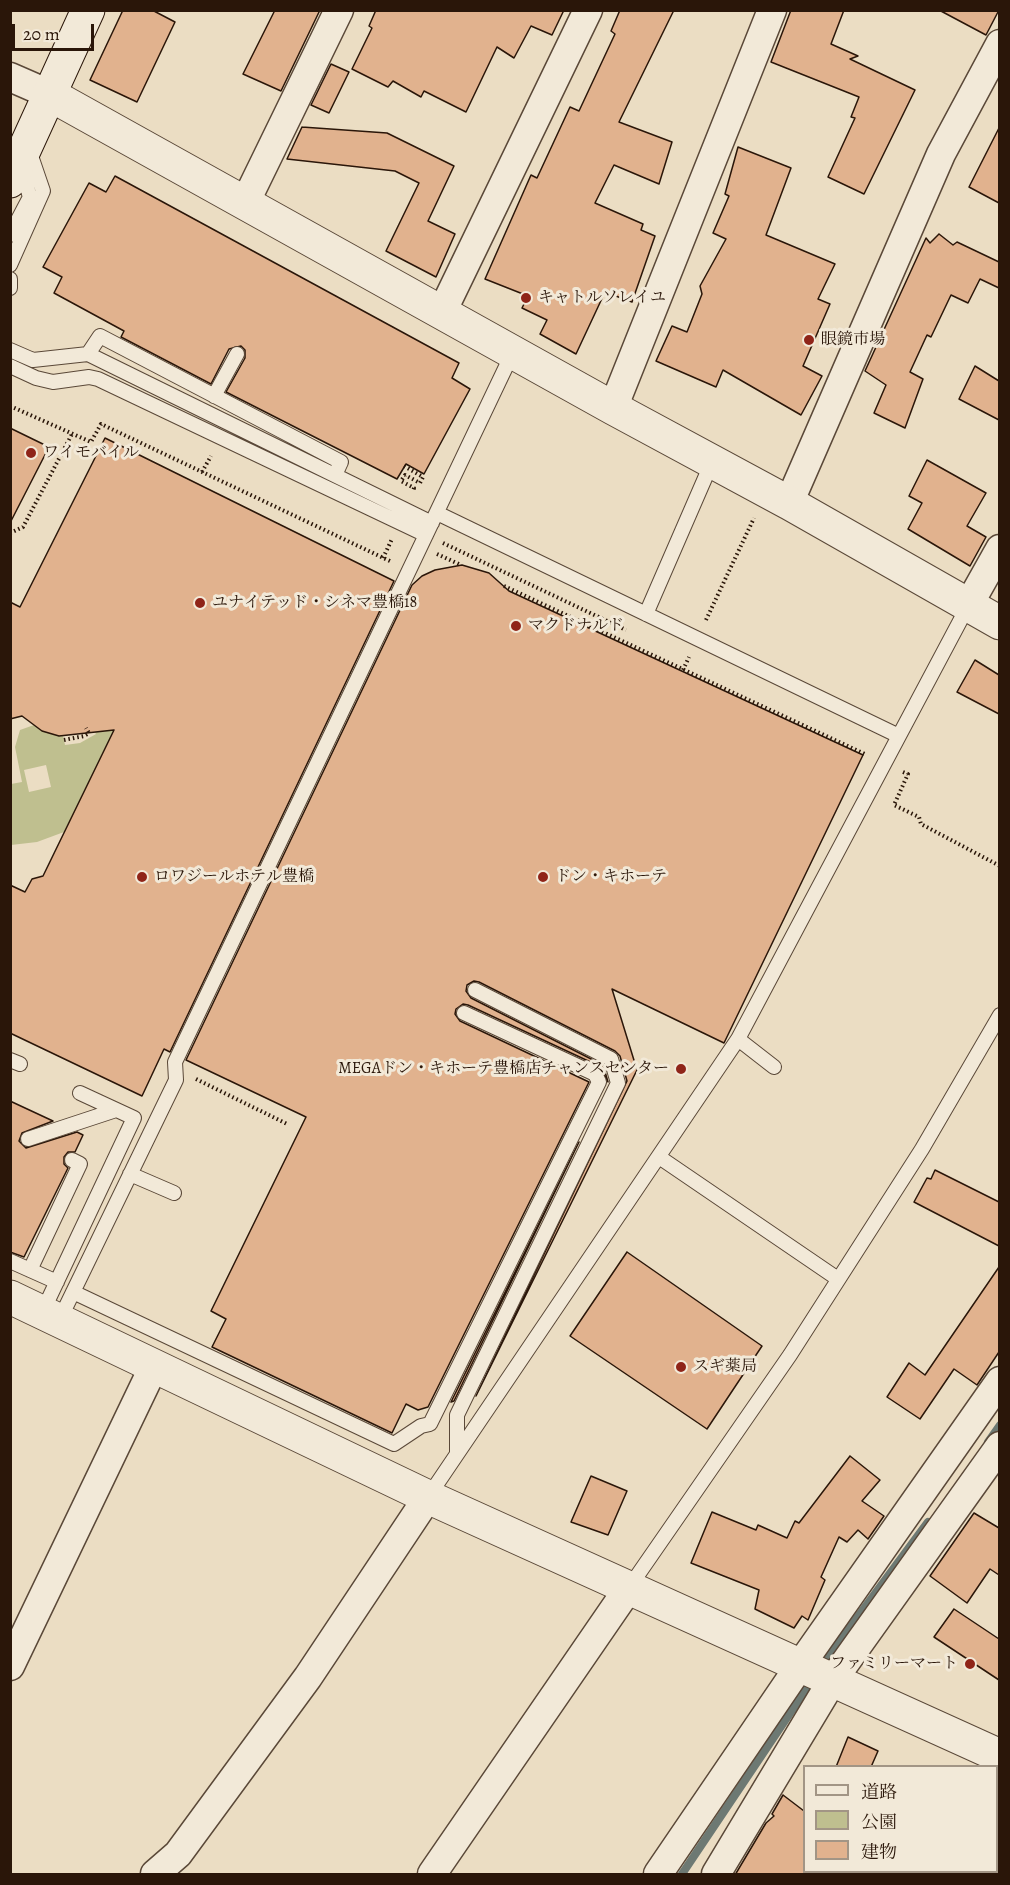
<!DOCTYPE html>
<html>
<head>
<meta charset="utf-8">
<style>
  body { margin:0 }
  #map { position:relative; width:1010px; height:1885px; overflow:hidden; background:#ebddc3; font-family:Alegreya,"Noto Serif JP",serif }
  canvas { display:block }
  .frame { position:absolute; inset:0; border:12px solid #2a1609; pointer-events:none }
  .legend { position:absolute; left:803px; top:1765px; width:195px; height:108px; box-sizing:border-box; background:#f2e9d8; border:2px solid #a29585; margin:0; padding:8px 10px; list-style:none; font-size:18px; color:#2a1609 }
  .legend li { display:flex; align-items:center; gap:12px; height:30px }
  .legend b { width:30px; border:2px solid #a29585 }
  .scale { position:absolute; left:12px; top:24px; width:82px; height:27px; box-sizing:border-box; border:3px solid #2a1609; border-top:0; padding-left:8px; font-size:18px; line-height:21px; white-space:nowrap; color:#2a1609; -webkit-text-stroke:4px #f2e9d8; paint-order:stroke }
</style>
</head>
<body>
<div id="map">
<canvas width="1010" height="1885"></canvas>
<div class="frame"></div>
<ul class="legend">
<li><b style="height:8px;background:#f2e9d8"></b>道路</li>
<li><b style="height:16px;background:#bfbf8f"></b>公園</li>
<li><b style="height:16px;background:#e1b28e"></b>建物</li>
</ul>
<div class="scale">20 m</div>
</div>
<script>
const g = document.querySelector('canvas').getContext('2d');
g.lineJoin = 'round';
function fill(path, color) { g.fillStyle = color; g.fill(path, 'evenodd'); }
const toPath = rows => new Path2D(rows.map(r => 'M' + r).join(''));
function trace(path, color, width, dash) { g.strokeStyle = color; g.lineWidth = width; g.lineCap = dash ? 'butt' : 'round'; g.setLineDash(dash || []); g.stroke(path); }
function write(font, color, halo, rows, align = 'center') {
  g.font = font + ' Alegreya,"Noto Serif JP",serif'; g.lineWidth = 6; g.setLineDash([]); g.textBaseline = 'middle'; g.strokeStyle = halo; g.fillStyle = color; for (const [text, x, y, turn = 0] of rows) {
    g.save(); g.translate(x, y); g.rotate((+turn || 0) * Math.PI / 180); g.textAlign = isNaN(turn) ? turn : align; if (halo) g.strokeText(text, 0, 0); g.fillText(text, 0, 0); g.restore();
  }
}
fill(toPath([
  [118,721,64,832,37,842,11,845,11,784,22,782,15,747,20,730,34,725,63,735,65,745,80,743,96,734,91,726],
  [46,765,51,787,29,792,24,770]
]), '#bfbf8f');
trace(toPath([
  [988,1442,1000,1425],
  [820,1668,928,1522],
  [682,1874,813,1679]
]), '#6d7973', 8);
const building = toPath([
  [123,10,152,10,175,22,137,102,90,80,123,10],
  [275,10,320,10,281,91,243,74,275,10],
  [376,10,564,10,552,35,531,26,514,58,497,47,466,112,424,91,421,97,393,81,388,87,352,69,372,28,369,26,376,10],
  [620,10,674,10,619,122,672,142,659,184,614,165,595,203,643,224,641,230,655,236,632,302,605,292,576,354,540,334,547,320,522,308,528,296,485,279,531,175,537,178,570,107,579,111,615,34,611,31,620,10],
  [791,10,844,10,831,44,858,56,850,59,915,90,864,194,828,177,855,118,851,117,859,97,771,62,791,10],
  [939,10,999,10,986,35,939,10],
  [331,64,349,72,329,113,311,105,331,64],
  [302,127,387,133,454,166,428,221,455,234,436,277,386,251,419,183,395,171,287,159,302,127],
  [999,128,999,203,969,187,999,128],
  [738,147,791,168,766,235,835,264,818,299,830,304,803,366,822,376,801,415,723,370,716,387,656,361,672,326,687,332,702,294,700,286,726,239,713,233,729,196,725,194,738,147],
  [115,176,459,363,452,378,470,389,424,474,406,464,397,479,226,392,245,358,245,350,241,346,229,349,211,384,121,337,124,331,54,293,62,277,43,267,89,183,106,192,115,176],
  [939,234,953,245,957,242,999,262,999,288,980,279,968,303,951,295,931,337,927,335,910,372,923,379,905,428,874,413,886,385,865,371,926,238,930,243,939,234],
  [975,366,999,381,999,420,959,399,975,366],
  [10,428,49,447,10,523,10,428],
  [105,438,394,581,170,1052,164,1049,142,1096,10,1033,10,885,25,892,32,879,43,876,114,730,59,736,42,731,22,716,10,719,10,602,20,607,105,438],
  [927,460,986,493,967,526,986,537,970,566,908,529,922,503,909,496,927,460],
  [462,565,489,573,509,591,863,755,724,1043,612,989,637,1070,476,1396,627,1081,620,1056,615,1051,479,982,474,981,467,985,466,991,471,998,603,1065,608,1082,599,1066,468,1005,463,1004,456,1009,455,1014,460,1021,589,1082,428,1407,418,1410,406,1404,392,1433,212,1347,226,1319,211,1311,306,1117,186,1060,412,585,422,576,435,570,462,565],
  [975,660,999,675,999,714,957,692,975,660],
  [10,1101,53,1121,22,1133,19,1141,26,1148,77,1132,83,1135,75,1152,68,1152,64,1157,64,1164,68,1168,24,1257,10,1252,10,1101],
  [579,1142,454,1401,451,1402,579,1142],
  [935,1170,999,1202,999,1246,914,1202,927,1178,931,1179,935,1170],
  [627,1252,762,1346,707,1429,570,1336,627,1252],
  [999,1267,999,1352,977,1385,954,1369,920,1419,887,1397,909,1363,925,1375,999,1267],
  [850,1456,880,1480,862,1501,884,1516,868,1539,858,1530,847,1542,839,1537,821,1577,825,1580,808,1620,802,1616,794,1628,755,1609,759,1590,691,1563,712,1512,756,1530,758,1525,787,1538,795,1521,799,1523,850,1456],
  [591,1476,627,1491,608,1535,571,1522,591,1476],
  [974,1513,999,1528,999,1575,990,1569,967,1603,930,1576,974,1513],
  [954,1609,999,1639,999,1680,934,1637,954,1609],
  [848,1737,878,1751,871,1767,836,1767,848,1737],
  [783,1795,804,1811,804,1875,735,1875,766,1823,774,1816,772,1814,783,1795]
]);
fill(building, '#e1b28e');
trace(building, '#2a1609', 1.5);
const service = toPath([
  [10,235,30,197,21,168],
  [10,265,43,191,29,150],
  [10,279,10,288],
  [10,350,33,360,88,354,432,523],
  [88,354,100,336,341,462,335,475],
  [10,366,36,378,53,382,89,377,98,379,426,535],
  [214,396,237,354],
  [437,513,899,736],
  [646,614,712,462],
  [738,1039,774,1067],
  [10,1060,20,1064],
  [28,1139,116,1110],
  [659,1157,838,1279],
  [130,1174,174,1193],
  [10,1261,57,1282],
  [30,1270,80,1164,72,1160],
  [73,1292,394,1444,421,1426,430,1424,599,1082,595,1074,464,1013],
  [42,1313,134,1118,80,1093],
  [59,1321,176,1080,175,1062,513,352],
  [457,1453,457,1415,618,1083,611,1059,475,990],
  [428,1497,738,1039,968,606],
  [628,1589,790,1355,922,1149,1000,1015]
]);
const minor = toPath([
  [10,77,49,94],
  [245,203,339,10],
  [442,312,588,10],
  [613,408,772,10],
  [789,503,941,154,1000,44],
  [968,606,1000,549],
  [10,1666,154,1366],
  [155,1874,178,1854,308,1677,428,1497],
  [432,1874,628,1589],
  [658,1874,799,1667,1000,1381],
  [716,1874,832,1681,1000,1446]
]);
const tertiary = toPath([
  [49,94,613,408,789,503,1000,623],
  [10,1297,428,1497,1000,1756]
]);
const secondary = toPath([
  [10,181,88,10]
]);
trace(service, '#5a4838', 16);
trace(minor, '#5a4838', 31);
trace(tertiary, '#5a4838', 35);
trace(secondary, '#2a1609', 35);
trace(toPath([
  [10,406,91,442,101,424,392,562],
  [404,466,423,477,420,483,405,475,401,481,414,488,413,491],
  [202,472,211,456],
  [10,533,23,527,72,434],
  [443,543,626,630],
  [437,554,461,565],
  [383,558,392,539],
  [504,586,867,755],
  [706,620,754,518],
  [683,670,689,657],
  [64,740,84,736,89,733,86,728],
  [903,772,908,774,894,805,919,817,921,824,1000,866],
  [196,1079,287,1124]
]), '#2a1609', 4, [1.5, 3]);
trace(service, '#f2e9d8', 14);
trace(minor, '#f2e9d8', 28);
trace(tertiary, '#f2e9d8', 33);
trace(secondary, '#f2e9d8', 33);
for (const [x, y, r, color] of [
  [526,298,6,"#8f2418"],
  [809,340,6,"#8f2418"],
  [31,453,6,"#8f2418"],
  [200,603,6,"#8f2418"],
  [516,626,6,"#8f2418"],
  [142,877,6,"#8f2418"],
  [543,877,6,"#8f2418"],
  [681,1069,6,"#8f2418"],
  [681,1367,6,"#8f2418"],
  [970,1664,6,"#8f2418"]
]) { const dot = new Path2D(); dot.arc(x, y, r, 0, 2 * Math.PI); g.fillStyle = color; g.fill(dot); trace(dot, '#f2e9d8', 2); }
write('16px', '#2a1609', '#f2e9d8', [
  ["キャトルソレイユ",538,298],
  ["眼鏡市場",821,340],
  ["ワイモバイル",43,453],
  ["ユナイテッド・シネマ豊橋18",212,603],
  ["マクドナルド",528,626],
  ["ロワジールホテル豊橋",154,877],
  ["ドン・キホーテ",555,877],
  ["MEGAドン・キホーテ豊橋店チャンスセンター",669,1069,"right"],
  ["スギ薬局",693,1367],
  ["ファミリーマート",958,1664,"right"]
], 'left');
</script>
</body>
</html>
